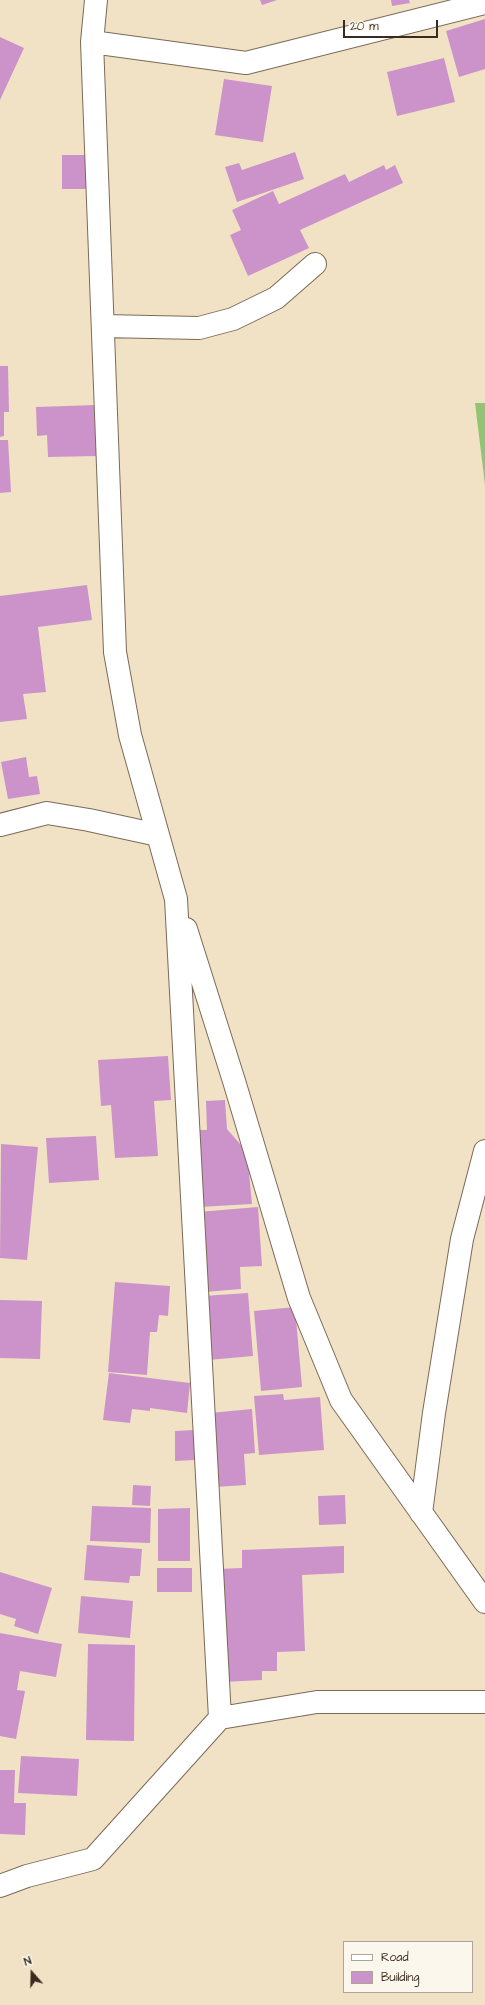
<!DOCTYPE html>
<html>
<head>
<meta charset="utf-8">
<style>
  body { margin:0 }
  #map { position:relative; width:485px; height:2005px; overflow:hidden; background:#f2e2c5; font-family:"Architects Daughter",sans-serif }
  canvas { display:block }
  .legend { position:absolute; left:343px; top:1941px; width:130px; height:52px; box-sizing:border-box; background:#fbf7ec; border:1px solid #aea59a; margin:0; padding:5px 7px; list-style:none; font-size:12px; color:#3b2a1e }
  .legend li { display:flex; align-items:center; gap:8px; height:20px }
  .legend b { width:20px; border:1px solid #aea59a }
  .north { position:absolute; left:12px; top:1953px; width:40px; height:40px; -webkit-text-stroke:3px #fbf7ec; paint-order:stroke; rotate:340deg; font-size:11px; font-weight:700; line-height:16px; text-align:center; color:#3b2a1e }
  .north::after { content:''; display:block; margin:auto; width:14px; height:18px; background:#3b2a1e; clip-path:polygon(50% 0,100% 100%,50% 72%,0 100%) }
  .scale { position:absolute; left:343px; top:20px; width:95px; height:18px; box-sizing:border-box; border:2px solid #3b2a1e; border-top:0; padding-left:5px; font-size:12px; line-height:14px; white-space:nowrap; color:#3b2a1e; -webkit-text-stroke:3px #fbf7ec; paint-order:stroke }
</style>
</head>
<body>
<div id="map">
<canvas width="485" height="2005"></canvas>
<ul class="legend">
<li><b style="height:5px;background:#fff"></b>Road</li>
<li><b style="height:11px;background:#cb93c9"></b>Building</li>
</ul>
<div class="north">N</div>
<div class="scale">20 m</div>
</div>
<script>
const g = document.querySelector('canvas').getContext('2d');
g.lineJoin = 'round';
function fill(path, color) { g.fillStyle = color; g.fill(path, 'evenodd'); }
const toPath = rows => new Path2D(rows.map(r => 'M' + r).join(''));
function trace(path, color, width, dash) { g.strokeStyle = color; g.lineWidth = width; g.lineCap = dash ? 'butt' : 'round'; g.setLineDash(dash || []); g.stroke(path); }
fill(toPath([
  [475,403,485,403,485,485]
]), '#91c475');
fill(toPath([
  [260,0,277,0,262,5],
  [391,0,409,0,410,3,392,6],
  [485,19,485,69,459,77,446,31],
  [0,37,24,48,0,100],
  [444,58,455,102,397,116,387,72],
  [224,79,272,86,263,142,215,135],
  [295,152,304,179,237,202,225,167,239,163,242,170],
  [62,155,89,155,88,189,62,189],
  [384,165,386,170,395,165,403,183,300,230,309,248,248,276,230,235,241,230,232,210,273,191,279,204,345,174,349,182],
  [0,366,8,366,9,412,4,412,4,436,0,437],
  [96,405,98,456,48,457,47,435,37,436,36,407],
  [0,440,8,440,11,492,0,493],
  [87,585,92,620,38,627,46,692,23,694,27,719,0,722,0,596],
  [26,757,29,777,37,776,40,794,8,799,1,762],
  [168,1056,171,1100,154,1101,158,1156,115,1158,111,1105,101,1106,98,1060],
  [225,1100,227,1129,247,1152,252,1204,199,1207,198,1130,207,1130,206,1101],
  [96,1136,99,1180,49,1183,46,1138],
  [1,1144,38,1147,27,1260,0,1258],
  [258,1207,262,1266,240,1267,241,1289,205,1292,198,1212],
  [115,1282,170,1286,168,1316,159,1315,157,1332,150,1332,147,1375,108,1372],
  [248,1293,253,1356,208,1360,203,1296],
  [0,1300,42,1301,40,1359,0,1358],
  [295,1307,302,1387,261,1391,254,1311],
  [109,1373,190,1383,187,1413,150,1408,150,1411,132,1409,130,1423,103,1420],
  [283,1394,284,1400,320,1397,324,1450,259,1455,254,1396],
  [252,1409,255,1453,244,1454,246,1485,215,1487,210,1413],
  [195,1430,195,1460,175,1461,175,1431],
  [133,1485,151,1486,150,1506,132,1505],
  [345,1495,346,1524,319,1525,318,1496],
  [92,1506,151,1508,150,1543,90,1541],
  [190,1508,190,1561,158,1561,158,1509],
  [87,1545,142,1549,140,1576,130,1576,129,1583,84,1580],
  [344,1546,344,1573,302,1575,305,1651,277,1652,277,1671,262,1671,262,1680,223,1682,219,1569,242,1568,242,1550],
  [157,1568,192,1568,192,1592,157,1592],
  [0,1572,52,1588,38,1634,14,1626,16,1619,0,1614],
  [81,1596,133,1601,130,1638,78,1633],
  [0,1633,62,1644,56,1677,20,1671,17,1690,25,1691,16,1739,0,1736],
  [88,1644,135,1645,134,1741,86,1740],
  [21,1756,79,1759,77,1796,18,1793],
  [0,1770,15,1770,14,1803,26,1803,25,1835,0,1834]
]), '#cb93c9');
const minor = toPath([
  [96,0,92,42,115,652,130,735,176,899,220,1718],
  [92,42,246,63,485,3],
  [103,326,199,328,233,319,276,298,315,264],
  [0,825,47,813,89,820,158,835],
  [186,929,234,1081,299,1298,341,1400,485,1602],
  [421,1513,434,1413,462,1239,485,1151],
  [0,1886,27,1876,93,1859,220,1718,317,1702,485,1702]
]);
trace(minor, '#7b6a58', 24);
trace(minor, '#fff', 22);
</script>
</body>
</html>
